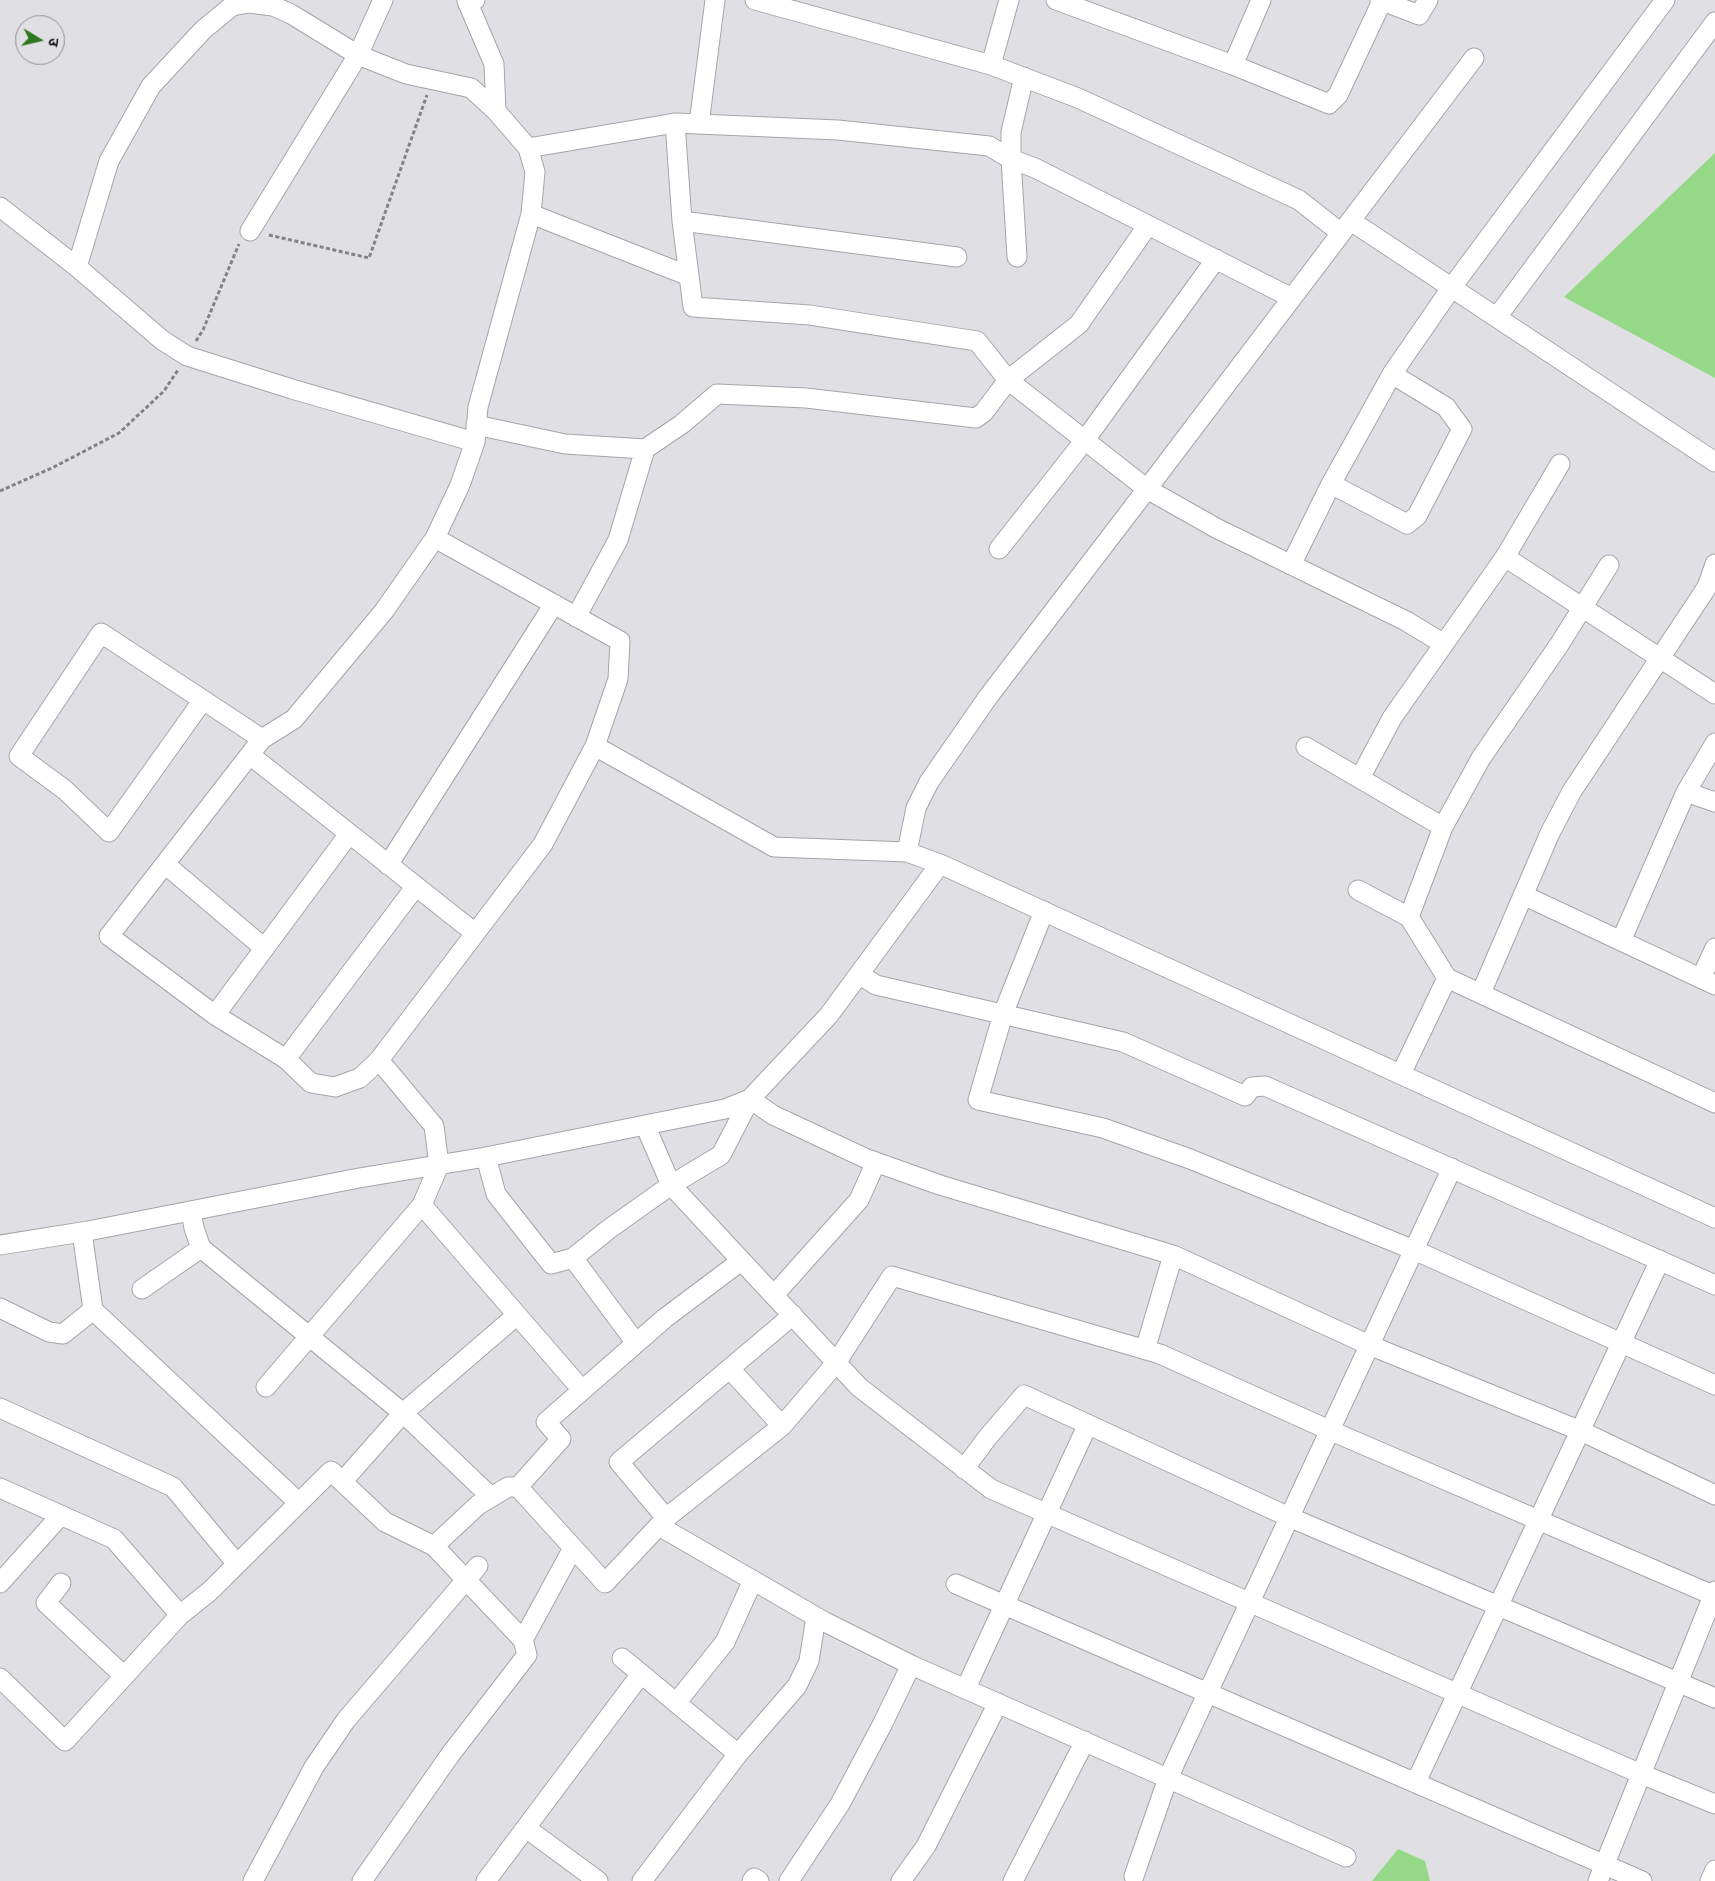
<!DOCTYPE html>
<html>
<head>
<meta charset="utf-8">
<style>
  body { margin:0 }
  #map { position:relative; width:1715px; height:1881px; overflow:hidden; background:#e0e0e4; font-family:"IBM Plex Sans","Noto Sans Devanagari",sans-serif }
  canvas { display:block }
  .north { position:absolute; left:15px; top:15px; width:50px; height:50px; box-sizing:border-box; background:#e0e0e4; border:1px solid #8e8e91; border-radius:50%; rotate:99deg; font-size:14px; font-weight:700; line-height:20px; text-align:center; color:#131314 }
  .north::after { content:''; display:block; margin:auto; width:18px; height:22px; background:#2f781e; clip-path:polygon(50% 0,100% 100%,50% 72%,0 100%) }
</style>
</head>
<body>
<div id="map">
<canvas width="1715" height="1881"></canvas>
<div class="north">उ</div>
</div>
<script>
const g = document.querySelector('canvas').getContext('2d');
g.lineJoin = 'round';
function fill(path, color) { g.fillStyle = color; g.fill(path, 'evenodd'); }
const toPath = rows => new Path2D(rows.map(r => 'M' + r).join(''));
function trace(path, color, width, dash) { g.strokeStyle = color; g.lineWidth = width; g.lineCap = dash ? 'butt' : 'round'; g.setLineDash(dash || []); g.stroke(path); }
fill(toPath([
  [1715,153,1715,378,1564,297],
  [1398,1849,1425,1861,1430,1881,1372,1881]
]), '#95d887');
const minor = toPath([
  [475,0,467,1,494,64,496,111],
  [755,0,991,65,1078,98,1299,200,1341,233],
  [1056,0,1233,65,1329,104,1338,95,1382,1],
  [1380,0,1419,15,1428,0],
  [991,65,1009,0],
  [1233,65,1261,0],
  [675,123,682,221,693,307,810,315,977,341,1008,380,1147,489,1216,528,1406,621,1444,644],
  [699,124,715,0],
  [528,148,675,123,838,130,989,146,1011,159,1035,168,1292,298],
  [0,207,77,267,162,340,187,356,292,389,475,442],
  [531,214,689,276],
  [682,221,957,257],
  [1351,221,1715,462],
  [250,231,358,55,383,0],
  [1017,257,1011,159,1011,132,1024,77],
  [77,267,109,161,151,86,203,30,232,6,249,3,273,6,291,14,358,55,406,74,471,88,496,111,528,148,535,172,531,214,478,407,475,442,460,485,435,538,384,611,294,719,262,739,109,936,215,1015,286,1059,416,886],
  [1497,317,1715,22],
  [476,425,565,444,645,449,682,424,717,394,806,398,976,418,984,412,1008,380,1079,324,1148,225],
  [1331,484,1407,524,1417,516,1462,429,1446,407,1392,374],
  [999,549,1085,440,1216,259],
  [1505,557,1715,694],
  [1291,565,1331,484,1392,374,1452,287,1665,0],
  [576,617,618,540,645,449],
  [203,700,109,832,65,790,19,756,101,633,203,700,262,739],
  [1715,743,1686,792,1715,802],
  [595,746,774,847,907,852,940,864,1715,1218],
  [1306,747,1443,827],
  [250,755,475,933],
  [1360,778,1392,718,1505,557,1560,464],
  [907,852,916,808,929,782,988,697,1147,489,1474,58],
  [165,864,264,948],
  [388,865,554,604],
  [1358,890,1409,917,1447,978,1715,1103],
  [1523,895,1715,985],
  [1044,911,1003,1014,978,1100,1103,1128,1190,1159,1414,1250,1715,1385],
  [1409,917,1443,827,1481,758,1559,645,1609,565],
  [1621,941,1686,792],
  [859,974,876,985,1123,1042,1245,1096,1252,1087,1265,1086,1715,1285],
  [1701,978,1715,948],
  [1481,993,1550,833,1572,791,1707,587,1715,564],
  [215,1015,349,834],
  [286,1059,311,1083,335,1087,360,1078,379,1060],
  [1401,1074,1447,978],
  [645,1125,671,1185,859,1387,991,1489,1641,1774,1715,1804],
  [486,1157,496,1194,551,1264,573,1258,609,1229,671,1185,721,1155,750,1099,773,1115,867,1159,940,1185,1173,1255,1369,1345,1581,1431,1715,1495],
  [422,1205,582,1390],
  [82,1232,93,1310,299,1503],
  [0,1245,88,1231,359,1178,486,1157,725,1109,750,1099,829,1015,940,864],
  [201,1248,403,1413,491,1497],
  [573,1258,636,1343],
  [142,1289,201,1248,194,1228,191,1211],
  [774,1295,859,1200,876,1162],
  [0,1308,49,1332,63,1334,93,1310],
  [1145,1350,1173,1255],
  [730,1369,782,1426],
  [266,1387,422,1205,439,1165,434,1126,379,1060,543,844,595,746,618,679,620,641,435,538],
  [0,1408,173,1487,237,1564],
  [964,1469,987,1438,1024,1395,1289,1517,1715,1698],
  [342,1482,403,1413,517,1315],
  [518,1487,561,1439,546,1422,665,1318,741,1261],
  [0,1488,114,1539,180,1615],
  [666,1518,619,1462,793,1315],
  [659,1526,825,1622,911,1665,1346,1857],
  [434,1546,478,1505,508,1487,518,1487,605,1583,666,1518,782,1426,836,1363,892,1276,1160,1354,1329,1430,1715,1596],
  [0,1583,61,1515],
  [61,1583,46,1603,124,1676],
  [956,1584,1642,1881],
  [523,1640,573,1548],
  [622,1658,738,1754],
  [0,1678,65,1741,180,1615,210,1591,331,1471,385,1522,434,1546,523,1640,527,1655,450,1755,362,1881],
  [966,1688,1088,1424],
  [676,1703,725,1642,753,1580],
  [1416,1782,1660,1260],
  [526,1828,598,1881],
  [1134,1876,1168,1778,1452,1168],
  [253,1881,314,1767,346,1720,478,1566],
  [486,1881,641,1674],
  [642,1881,738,1754,797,1686,809,1661,816,1617],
  [752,1881,754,1878,759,1881],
  [789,1881,840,1804,882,1725,911,1665],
  [901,1881,926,1846,998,1703],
  [1013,1881,1085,1741],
  [1598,1881,1715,1591],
  [1710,1881,1715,1870]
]);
trace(minor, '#a5a4a8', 21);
trace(toPath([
  [269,235,369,258,427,95],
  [196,341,203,330,239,244],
  [0,491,54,467,119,433,164,391,178,370]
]), '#838386', 3, [4, 2.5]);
trace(minor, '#fff', 19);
</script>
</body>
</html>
